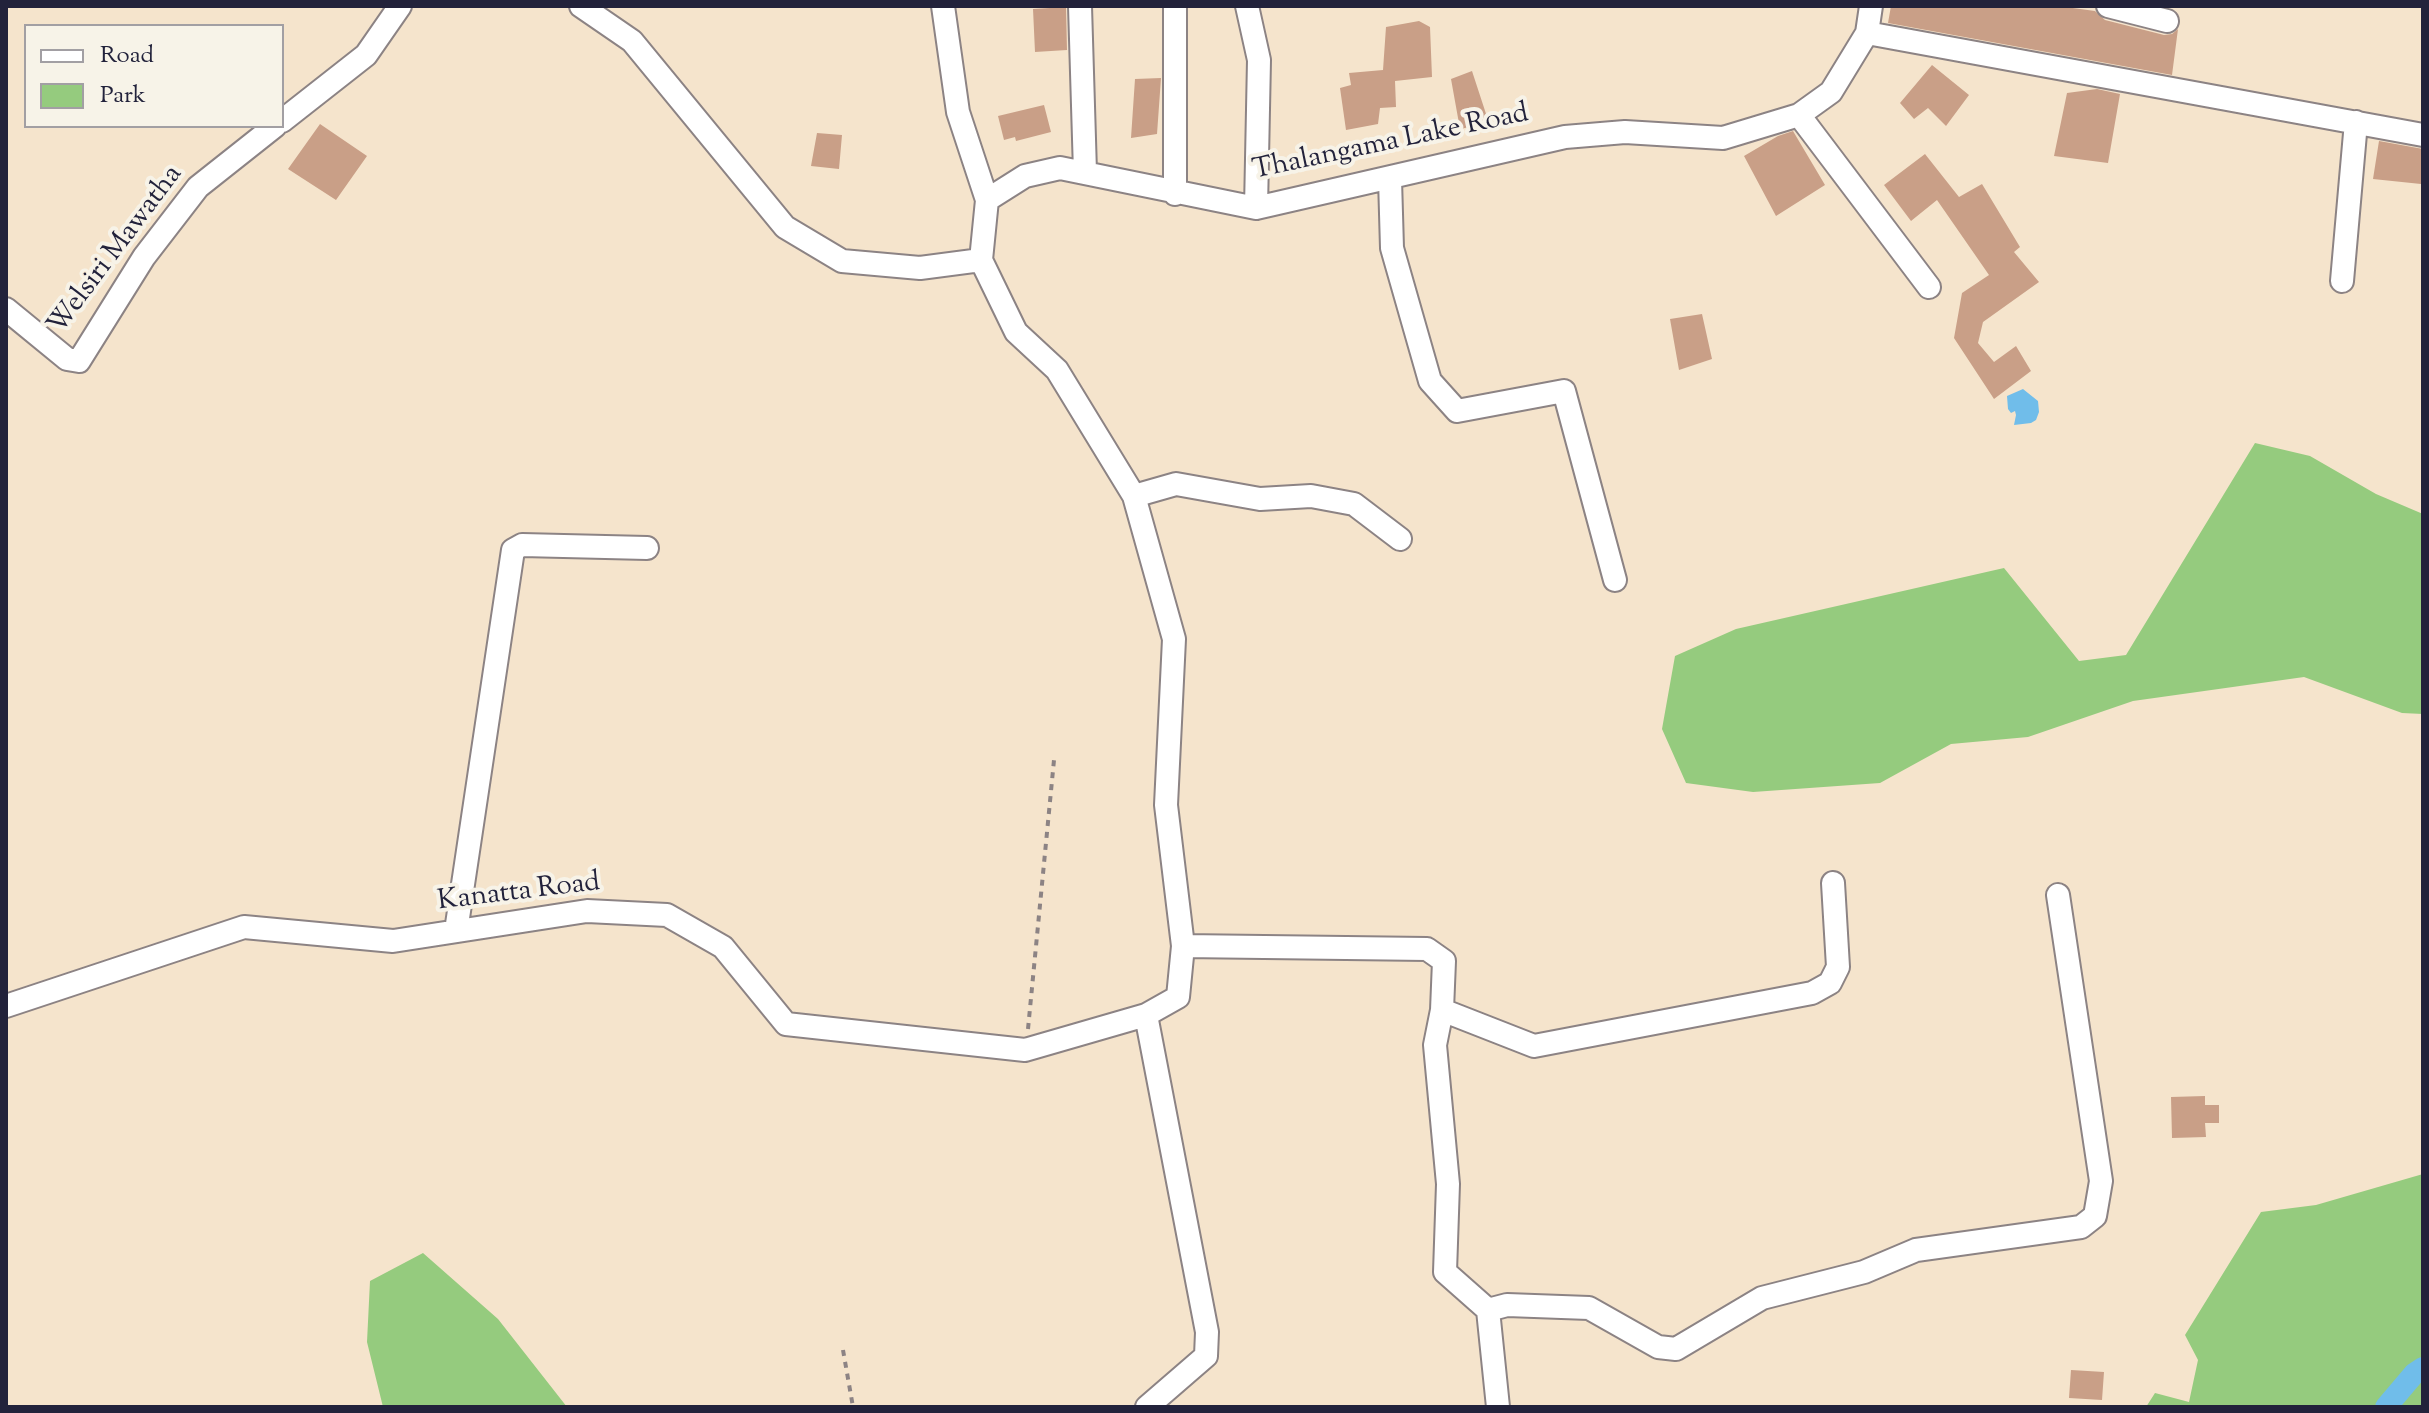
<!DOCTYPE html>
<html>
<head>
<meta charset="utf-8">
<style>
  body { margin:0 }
  #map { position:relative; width:2429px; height:1413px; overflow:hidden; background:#f5e4cc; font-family:"Sorts Mill Goudy",serif }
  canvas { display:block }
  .frame { position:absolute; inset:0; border:8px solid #22223b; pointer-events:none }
  .legend { position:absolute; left:24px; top:24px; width:260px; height:104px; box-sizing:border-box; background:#f7f3e8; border:2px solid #a29fa3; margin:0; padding:10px 14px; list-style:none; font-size:24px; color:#22223b }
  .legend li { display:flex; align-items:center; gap:16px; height:40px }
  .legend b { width:40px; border:2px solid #a29fa3 }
</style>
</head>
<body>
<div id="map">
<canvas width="2429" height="1413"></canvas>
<div class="frame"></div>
<ul class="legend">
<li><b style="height:10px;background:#fff"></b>Road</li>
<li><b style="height:22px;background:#95cb7e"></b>Park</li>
</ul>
</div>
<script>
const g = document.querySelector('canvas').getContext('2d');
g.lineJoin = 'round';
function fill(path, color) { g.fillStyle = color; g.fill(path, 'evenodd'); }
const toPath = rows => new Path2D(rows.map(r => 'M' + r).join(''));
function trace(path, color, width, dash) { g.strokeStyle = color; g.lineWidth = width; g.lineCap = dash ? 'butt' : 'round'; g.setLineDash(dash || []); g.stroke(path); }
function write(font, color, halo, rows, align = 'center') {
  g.font = font + ' "Sorts Mill Goudy",serif'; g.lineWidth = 8; g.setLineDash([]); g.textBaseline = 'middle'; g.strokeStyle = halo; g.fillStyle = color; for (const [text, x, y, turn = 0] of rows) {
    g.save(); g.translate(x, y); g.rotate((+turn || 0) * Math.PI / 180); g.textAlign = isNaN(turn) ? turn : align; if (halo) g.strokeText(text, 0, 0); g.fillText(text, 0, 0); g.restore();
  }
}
fill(toPath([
  [2255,443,2310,456,2376,494,2423,514,2423,714,2402,713,2304,677,2133,701,2028,737,1951,744,1880,783,1753,792,1686,783,1662,729,1675,656,1736,629,2004,568,2079,661,2126,655],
  [2423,1174,2423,1407,2146,1407,2155,1393,2189,1402,2198,1360,2185,1335,2261,1212,2316,1205],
  [423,1253,498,1319,567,1407,383,1407,367,1342,370,1281]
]), '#95cb7e');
fill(toPath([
  [2023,389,2038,401,2039,412,2036,420,2031,423,2014,425,2016,415,2015,411,2011,413,2008,409,2007,396]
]), '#70bdea');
trace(toPath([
  [2386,1407,2414,1374,2423,1368]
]), '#70bdea', 22);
fill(toPath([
  [1891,6,2058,6,2095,11,2105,20,2164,35,2172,34,2178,29,2172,75,1888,23],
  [1066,7,1067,50,1035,52,1033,9],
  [1419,21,1430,27,1432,77,1395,81,1396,107,1380,108,1378,124,1346,130,1340,88,1351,85,1349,73,1383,70,1386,27],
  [1932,65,1969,95,1946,126,1928,108,1914,119,1900,103],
  [1472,71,1489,123,1460,129,1451,79],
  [1161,78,1157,134,1131,138,1135,79],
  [2097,89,2120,94,2108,163,2054,156,2067,93],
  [1044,105,1051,132,1016,141,1015,137,1004,140,998,116],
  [320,124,367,156,336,200,288,169],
  [1793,131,1825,185,1776,216,1744,156,1778,136],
  [817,133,842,135,839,169,811,166],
  [2379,141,2423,149,2421,184,2373,179],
  [1925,154,1959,197,1982,184,2020,247,2014,252,2039,282,1983,322,1978,343,1994,362,2016,346,2031,371,1994,399,1954,338,1962,293,1989,275,1937,200,1911,221,1884,185],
  [1702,314,1712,359,1679,370,1670,319],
  [2205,1096,2205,1105,2219,1105,2219,1123,2205,1123,2206,1137,2172,1138,2171,1097],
  [2071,1370,2104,1372,2102,1400,2069,1398]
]), '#c99f87');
const minor = toPath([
  [581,6,632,41,785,227,842,261,920,268,981,260],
  [943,6,958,112,987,200],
  [1080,6,1085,172],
  [1247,6,1259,60,1256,208],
  [2108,6,2167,21],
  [1867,33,2423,135],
  [1799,115,1929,287],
  [282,121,366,55,400,6],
  [1390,179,1392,248,1430,381,1457,411,1564,391,1615,580],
  [1175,194,1175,6],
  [2342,281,2356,122],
  [6,309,67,359,79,361,144,257,198,187,275,126],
  [1134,496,1176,484,1260,499,1311,496,1354,504,1400,539],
  [456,931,513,550,522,545,647,548],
  [1183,946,1427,949,1444,961,1442,1010],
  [6,1006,244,927,393,941,587,911,667,915,723,947,786,1024,1025,1050,1146,1015,1178,997,1183,946,1166,805,1174,639,1134,496,1057,370,1016,332,981,260,987,200,1025,176,1060,168,1256,208,1565,137,1625,132,1723,138,1799,115,1831,92,1867,33,1871,6],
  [1146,1015,1207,1332,1206,1356,1147,1407],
  [1488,1310,1507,1305,1589,1308,1658,1347,1676,1349,1762,1298,1864,1272,1916,1250,2081,1227,2095,1216,2101,1181,2058,895],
  [1498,1407,1488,1310,1445,1272,1448,1184,1435,1045,1442,1010,1534,1046,1812,993,1830,983,1838,967,1833,883]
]);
trace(minor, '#8c8384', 26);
trace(toPath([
  [1028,1029,1054,760],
  [843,1350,853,1407]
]), '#8c8384', 4, [6, 6]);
trace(minor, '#fff', 22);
write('28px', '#22223b', '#f7f3e8', [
  ["Thalangama Lake Road",1391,144,-12],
  ["Welsiri Mawatha",117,251,-53],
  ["Kanatta Road",519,894,-7]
]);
</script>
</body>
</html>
